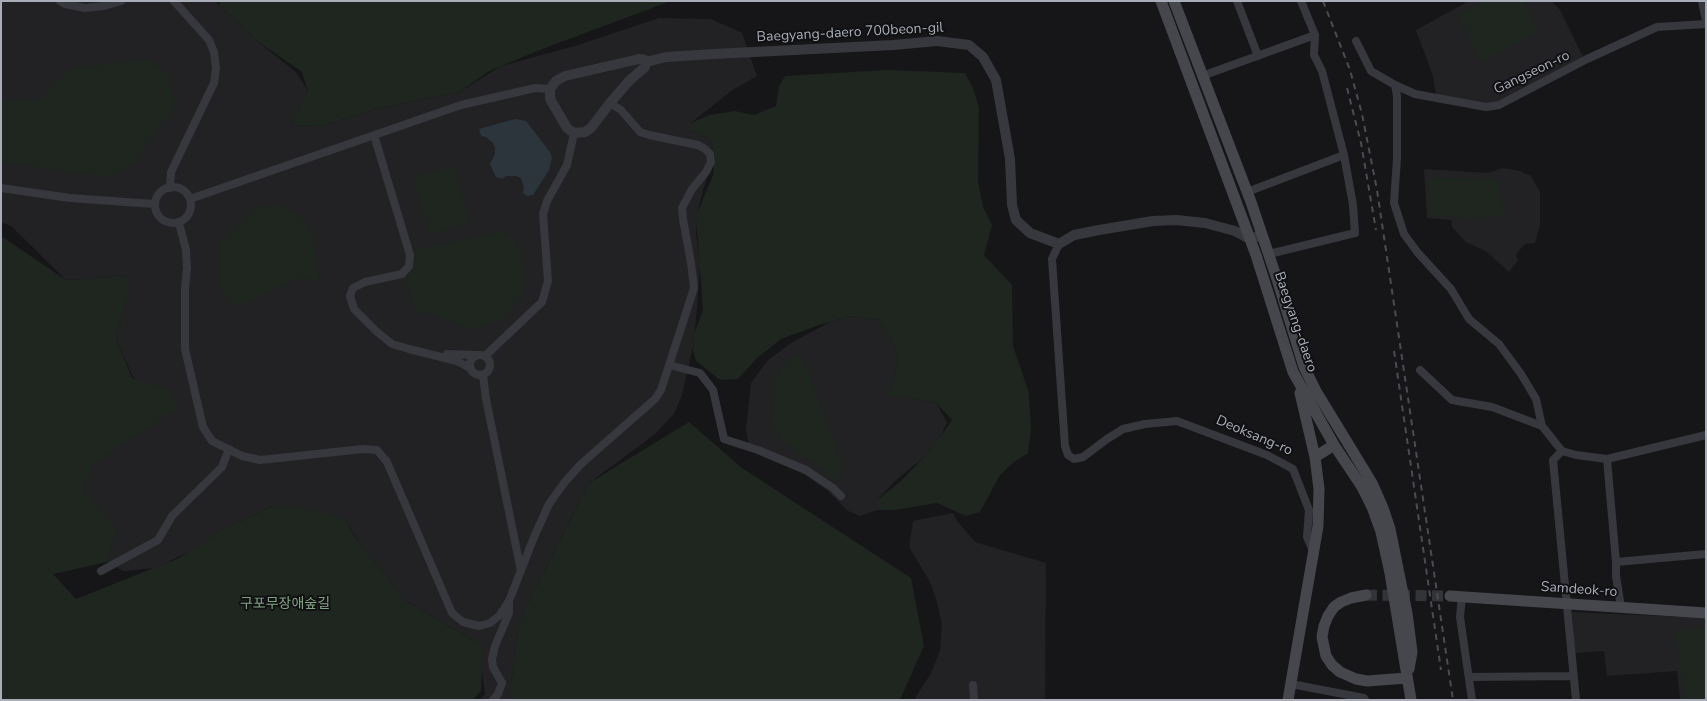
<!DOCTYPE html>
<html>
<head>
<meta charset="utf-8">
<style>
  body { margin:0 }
  #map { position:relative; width:1707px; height:701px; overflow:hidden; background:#161618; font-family:"Nunito Sans",sans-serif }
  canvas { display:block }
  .frame { position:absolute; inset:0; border:2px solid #a8adb8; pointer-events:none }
</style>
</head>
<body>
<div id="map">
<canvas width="1707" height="701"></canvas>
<div class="frame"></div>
</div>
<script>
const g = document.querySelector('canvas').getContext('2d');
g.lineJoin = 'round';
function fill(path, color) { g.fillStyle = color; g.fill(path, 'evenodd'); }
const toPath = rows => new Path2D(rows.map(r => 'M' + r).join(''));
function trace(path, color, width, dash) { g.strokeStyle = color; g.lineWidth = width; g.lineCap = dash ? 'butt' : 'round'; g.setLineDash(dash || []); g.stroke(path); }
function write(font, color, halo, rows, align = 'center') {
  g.font = font + ' "Nunito Sans","Noto Sans KR",sans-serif'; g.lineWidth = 4; g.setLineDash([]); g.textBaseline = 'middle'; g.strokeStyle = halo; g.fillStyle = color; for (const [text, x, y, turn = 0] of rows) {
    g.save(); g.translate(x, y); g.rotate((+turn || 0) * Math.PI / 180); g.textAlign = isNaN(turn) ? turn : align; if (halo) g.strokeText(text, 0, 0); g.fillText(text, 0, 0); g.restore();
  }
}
fill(toPath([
  [1,1,213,1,220,5,257,41,296,72,308,91,291,125,322,126,373,110,461,91,501,66,575,46,659,18,711,19,742,33,757,76,731,91,691,123,691,130,710,140,715,155,703,190,698,211,696,233,700,265,697,308,693,347,682,395,674,414,654,435,589,483,519,621,509,700,479,700,485,694,478,643,406,601,359,543,346,520,275,505,222,530,196,548,156,568,123,571,107,562,117,529,77,493,87,466,151,393,133,377,116,339,127,296,127,276,66,280,11,226,1,222],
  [1469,1,1552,1,1560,10,1584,59,1499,103,1486,105,1436,95,1433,76,1416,30],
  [1503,168,1520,171,1531,176,1540,192,1540,225,1535,243,1525,244,1516,254,1518,260,1509,272,1487,252,1466,242,1452,227,1451,220,1427,218,1424,169,1488,173],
  [851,316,878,320,893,341,898,360,895,374,887,397,908,397,936,403,947,422,941,436,923,458,895,481,877,500,877,510,860,516,848,511,828,491,805,475,750,451,746,429,751,383,768,360,791,343,830,322],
  [953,513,957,521,975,542,1046,563,1045,698,1043,700,914,700,931,673,940,651,942,624,935,595,929,580,909,547,913,521],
  [1572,612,1706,618,1706,700,1680,700,1677,671,1607,676,1604,651,1575,653]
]), '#222225');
fill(toPath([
  [219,1,671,1,550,46,489,71,461,91,373,110,322,126,291,125,308,91,302,72,257,41,220,5],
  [1484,1,1522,1,1538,33,1482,62,1458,15],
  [147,59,168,74,175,106,134,163,112,178,1,162,1,103,4,101,41,99,70,68],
  [887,70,965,73,973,88,979,108,978,181,983,207,992,225,984,255,1012,285,1013,346,1029,393,1031,430,1028,453,1014,462,1000,475,980,512,966,516,937,503,895,510,877,510,877,500,901,481,923,458,941,436,952,420,936,403,908,397,886,397,895,374,898,360,893,341,878,320,851,316,819,325,781,339,757,358,738,379,720,380,696,361,693,351,694,334,703,310,696,216,713,175,715,155,710,140,691,130,691,123,709,115,735,111,754,115,776,106,779,86,785,76],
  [454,166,470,223,429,234,414,177],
  [1428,178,1498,179,1504,216,1461,220,1454,216,1430,216],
  [278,205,300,215,313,237,317,261,319,281,299,278,248,303,235,306,219,289,220,242,255,207],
  [503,231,517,242,526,275,524,294,502,319,475,330,415,310,410,298,407,278,413,266,417,249],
  [1,236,66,280,127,276,127,296,116,339,132,378,172,391,177,409,93,464,84,490,117,529,107,562,53,574,76,599,179,558,222,530,275,505,325,512,346,520,356,539,406,601,483,646,481,691,473,700,1,700],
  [802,355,843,465,837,483,811,461,783,442,773,423,775,380,781,369,790,359],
  [689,422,742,468,911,578,924,646,900,700,509,700,519,621,589,483],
  [1675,629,1706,629,1706,700,1684,700]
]), '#1e261f');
fill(toPath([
  [515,119,526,121,550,152,552,158,549,170,533,195,527,196,523,193,524,188,521,178,516,176,506,176,502,179,496,177,490,164,495,154,495,148,493,143,486,137,481,136,479,129]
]), '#2c353c');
trace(toPath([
  [1366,595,1450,596]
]), '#333438', 11, [11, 5.5]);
trace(toPath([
  [60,1,65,4,85,8,104,6,121,1],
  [1237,1,1258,56],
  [1702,1,1706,21],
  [1356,41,1371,71,1395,85,1415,94,1486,107,1499,105,1587,59,1657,27,1706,24],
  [1202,76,1315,35],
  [1395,85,1397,96,1397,158,1394,203,1404,234,1418,253,1451,289,1469,319,1499,344,1521,374,1536,399,1542,426,1562,451,1576,455,1607,459,1706,435],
  [374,135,410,255,409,266,402,274,365,282,353,288,350,296,354,309,376,331,392,344,409,349,457,361,470,368],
  '155 205a18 18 0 1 1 36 0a18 18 0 1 1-36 0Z',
  [1,188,70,198,154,204],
  [170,188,171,172,214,83,216,68,214,52,209,40,174,1],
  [1247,192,1344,155],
  [190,199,461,105,535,88,550,89],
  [179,223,186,250,187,268,185,288,185,349,203,427,212,441,242,456,260,460,363,449,377,450,387,462,452,613,463,622,479,626,490,623,500,615,509,601,534,537,549,504,564,483,581,464,655,399,661,390,694,288,691,263,683,219,682,208,692,189,706,172,711,162,710,154,705,149,698,145,649,135,640,132,621,110,610,103],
  [1059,244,1052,259,1065,446,1068,455,1074,459,1083,457,1107,439,1123,429,1145,424,1177,421,1267,455,1293,469,1309,510,1307,537,1313,551],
  [1269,254,1355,233,1353,205,1344,155,1322,71,1314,55,1315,35,1301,1],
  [447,354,477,355],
  '470 365a10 10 0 1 1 20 0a10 10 0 1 1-20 0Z',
  [485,356,542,302,548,281,543,214,547,201,567,165,574,133],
  [669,365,700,373,713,390,724,439,758,450,806,470,833,488,841,496],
  [1420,370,1452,400,1492,407,1542,426],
  [483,375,486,399,521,571],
  [1562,451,1553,460,1576,700],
  [1607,459,1616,562,1616,576,1621,607],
  [1616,562,1706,554],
  [101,571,158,540,172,516,222,467,229,449],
  [1462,596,1460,617,1472,700],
  [1469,677,1573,676],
  [1291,684,1364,698,1365,700],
  [973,685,974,700],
  [493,700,498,694,502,683,493,667,492,659,495,646,509,613,509,601]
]), '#37383d', 8);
trace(toPath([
  [639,59,645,60,646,62,645,67,629,81,610,103,591,128,585,132,574,133,567,128,550,99,550,89,556,81,565,76,639,59],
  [646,62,666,57,714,54,893,45,937,41,969,45,983,57,996,80,1010,159,1012,205,1016,220,1030,233,1059,244,1074,235,1099,230,1153,221,1176,220,1205,223,1235,231,1250,239,1262,235]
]), '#37383d', 10);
trace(toPath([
  [1161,1,1256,255,1293,372,1334,445,1362,487,1372,507,1381,532,1390,573,1411,700],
  [1174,1,1251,202,1277,279,1304,367,1316,391,1372,483,1383,508,1390,529,1407,613,1412,652,1409,669],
  [1300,393,1315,457],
  [1366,595,1351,598,1341,602,1334,607,1328,616,1324,626,1322,637,1326,656,1332,665,1340,672,1356,679,1367,681,1407,678],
  [1450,596,1706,613],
  [1288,700,1318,526,1319,489,1315,457,1334,445]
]), '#45474d', 11);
trace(toPath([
  [1323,1,1350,70,1362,114,1377,190,1453,700],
  [1347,88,1361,143,1376,230],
  [1394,351,1441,670]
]), '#4a4c52', 2, [6, 5]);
write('14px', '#a8adb8', '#111113', [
  ["Baegyang-daero 700beon-gil",850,33,-3],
  ["Gangseon-ro",1532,73,-26],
  ["Baegyang-daero",1295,322,71],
  ["Deoksang-ro",1254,436,23],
  ["Samdeok-ro",1579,590,4]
]);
write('14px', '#7fa381', '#111113', [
  ["구포무장애숲길",285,605]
]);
</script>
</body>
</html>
